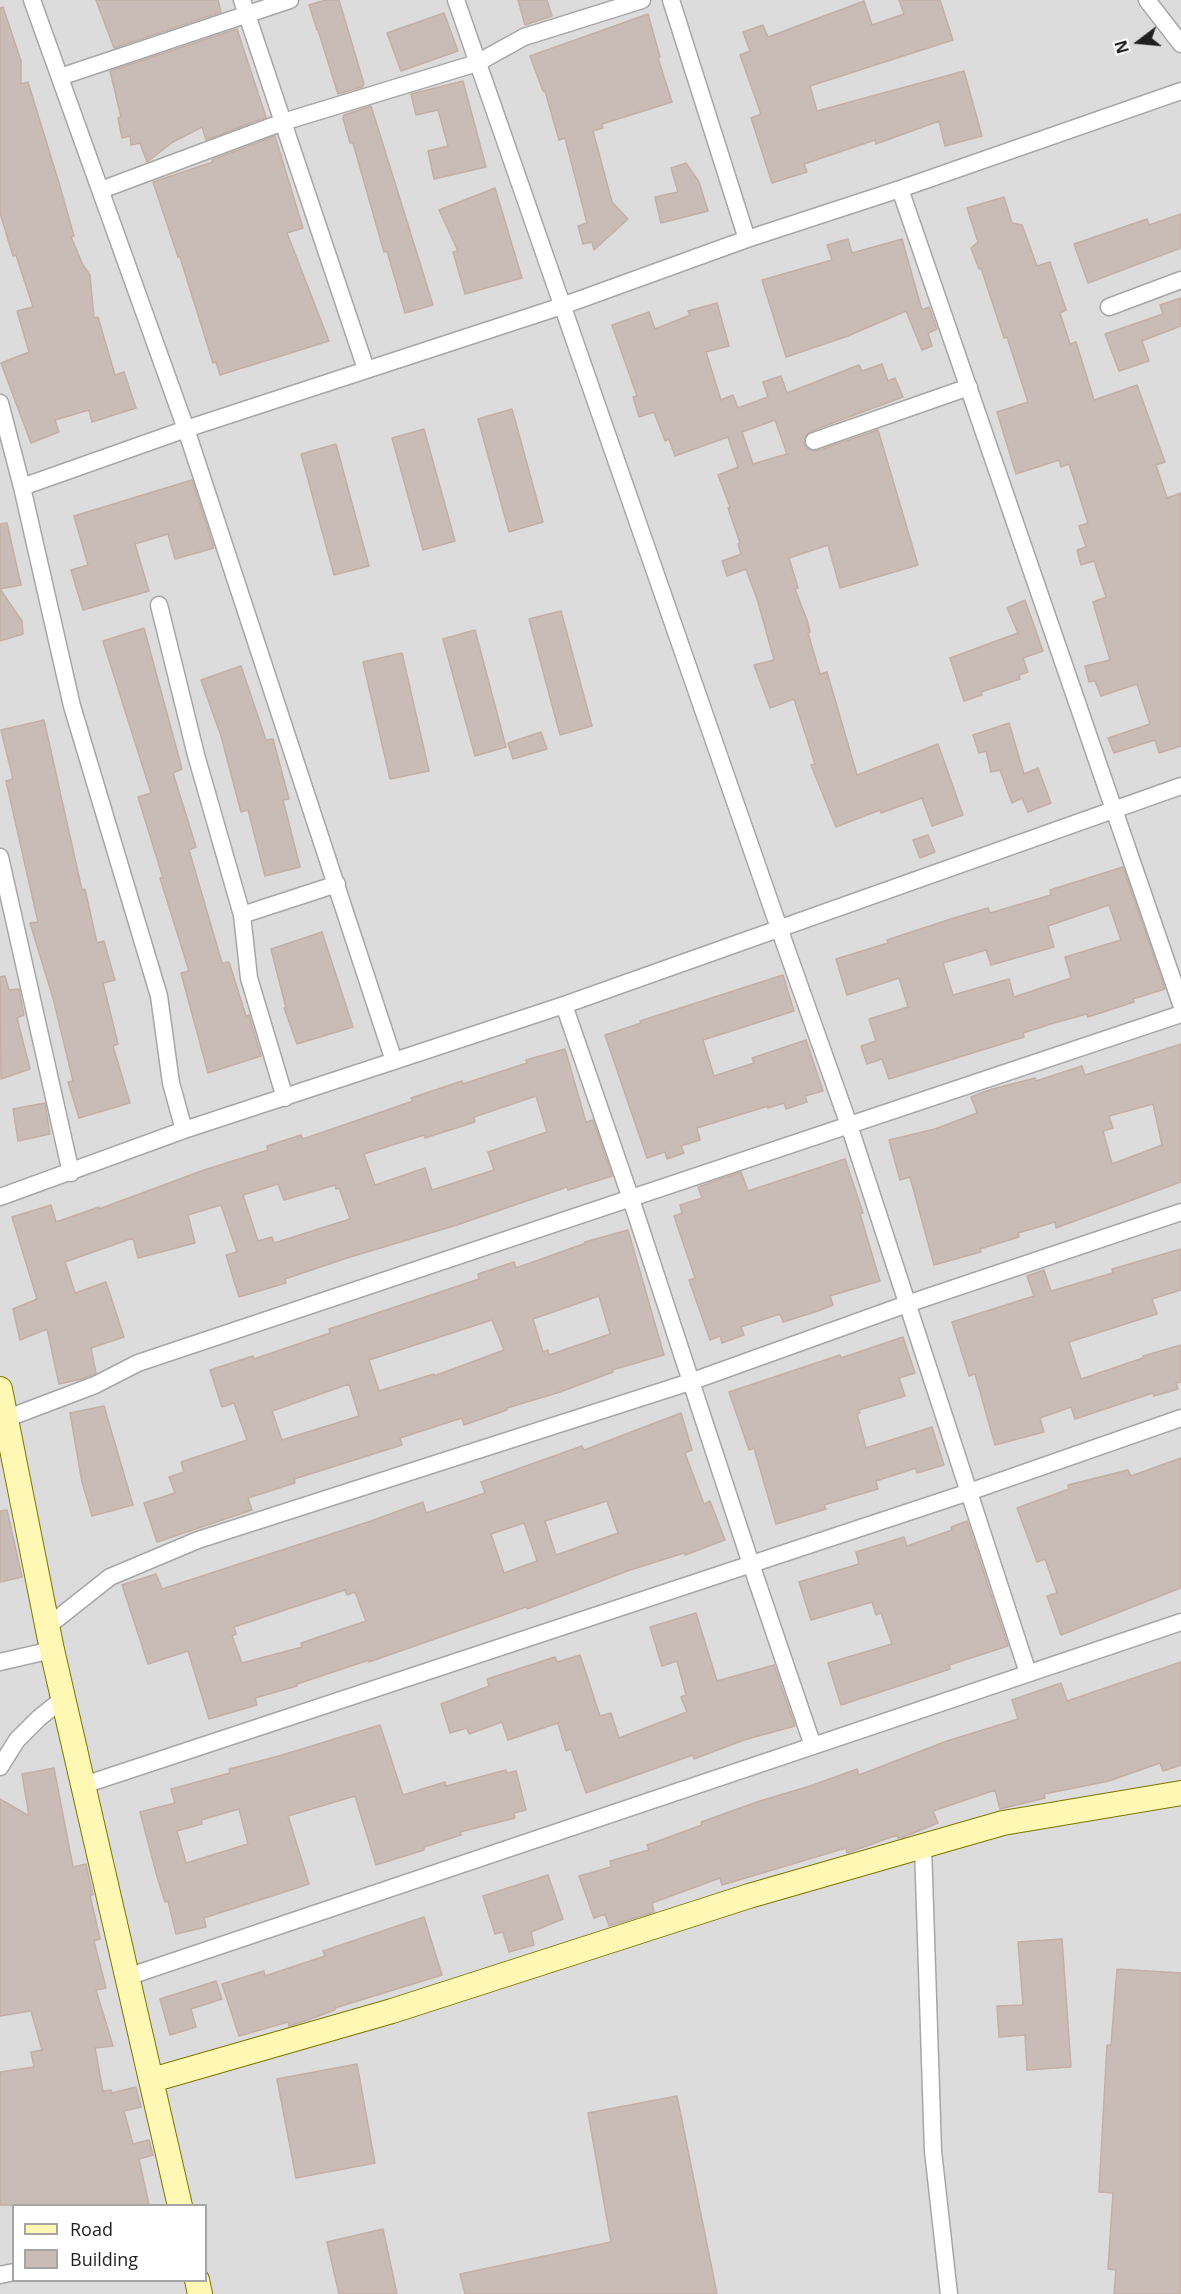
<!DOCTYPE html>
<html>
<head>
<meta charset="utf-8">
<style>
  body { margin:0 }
  #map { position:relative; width:1181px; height:2294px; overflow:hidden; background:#f1ebe4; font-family:"Open Sans",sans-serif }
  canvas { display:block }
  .legend { position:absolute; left:12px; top:2204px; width:195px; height:78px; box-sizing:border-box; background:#fff; border:2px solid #a5a5a5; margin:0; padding:8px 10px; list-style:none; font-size:18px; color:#1f1f1f }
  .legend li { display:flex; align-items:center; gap:12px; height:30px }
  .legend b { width:30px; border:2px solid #a5a5a5 }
  .north { position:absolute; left:1109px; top:12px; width:60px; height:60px; -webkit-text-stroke:4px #fff; paint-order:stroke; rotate:254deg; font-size:16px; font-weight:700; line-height:24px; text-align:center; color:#1f1f1f }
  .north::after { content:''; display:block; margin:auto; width:21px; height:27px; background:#1f1f1f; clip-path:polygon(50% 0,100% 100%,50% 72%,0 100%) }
</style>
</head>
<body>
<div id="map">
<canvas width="1181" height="2294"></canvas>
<ul class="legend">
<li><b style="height:8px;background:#fff7b4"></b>Road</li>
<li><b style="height:16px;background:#c9bcb7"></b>Building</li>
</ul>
<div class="north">N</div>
</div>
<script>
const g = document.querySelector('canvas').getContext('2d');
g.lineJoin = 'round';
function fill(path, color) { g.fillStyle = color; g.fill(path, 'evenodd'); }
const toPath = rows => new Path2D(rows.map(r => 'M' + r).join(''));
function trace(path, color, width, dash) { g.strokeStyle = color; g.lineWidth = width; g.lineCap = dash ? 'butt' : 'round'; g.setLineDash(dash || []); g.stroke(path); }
fill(toPath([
  [0,0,1181,0,1181,2294,0,2294],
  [14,2206,206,2206,206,2280,14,2280]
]), '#dddcdc');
const building = toPath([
  [96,0,218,0,221,12,114,48,96,0],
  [326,0,339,0,364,84,362,87,338,94,318,30,317,30,309,5,326,0],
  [518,0,547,0,552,16,525,25,518,0],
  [899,0,940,0,953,40,810,86,817,111,964,71,982,136,945,146,939,121,876,144,875,140,804,164,807,172,772,183,751,118,761,114,740,55,750,51,743,32,763,25,768,37,864,1,872,25,904,14,899,0],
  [3,7,21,61,21,84,28,82,59,183,74,236,71,237,83,265,90,275,94,318,98,317,115,375,124,372,136,408,92,422,89,410,55,420,59,432,31,443,1,363,29,352,17,311,33,307,16,255,13,256,0,213,0,8,3,7],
  [444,13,458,51,401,71,387,33,444,13],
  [648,14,660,57,658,58,672,102,602,124,603,128,593,131,612,202,628,219,594,250,592,242,583,244,578,226,587,223,565,138,559,140,545,91,543,91,530,56,648,14],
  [237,29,266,117,206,140,202,127,173,142,147,162,140,143,131,145,130,136,122,138,118,118,121,117,110,71,237,29],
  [463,81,486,167,434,179,428,151,448,146,438,110,416,115,411,94,463,81],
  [371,106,433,305,405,313,387,251,384,252,353,143,350,143,343,118,344,115,371,106],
  [275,136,303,228,287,233,329,341,220,375,216,362,213,363,180,257,178,257,153,182,213,162,212,160,275,136],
  [686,163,699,182,708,211,661,223,655,197,678,192,671,168,686,163],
  [495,188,522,278,465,294,453,252,458,251,439,210,495,188],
  [1004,197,1012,223,1022,225,1037,266,1050,262,1066,310,1060,313,1070,344,1076,342,1094,400,1137,385,1165,462,1156,465,1167,498,1181,493,1181,746,1159,753,1155,740,1114,753,1108,738,1150,724,1137,684,1101,696,1095,681,1089,682,1085,666,1110,660,1093,602,1106,597,1094,561,1081,565,1077,550,1086,547,1079,526,1088,523,1069,464,1061,467,1059,460,1016,474,997,412,1028,402,1007,337,1004,338,981,268,979,269,971,248,978,242,967,208,1004,197],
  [1181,214,1181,248,1088,283,1074,244,1147,219,1149,225,1181,214],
  [848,239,852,253,902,239,922,310,929,307,937,329,928,333,932,346,922,350,906,311,848,336,786,357,762,280,832,260,827,245,848,239],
  [1181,298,1181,326,1142,341,1149,361,1119,371,1105,334,1163,314,1160,305,1181,298],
  [717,303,729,346,706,352,721,400,733,395,738,408,768,397,763,382,781,376,787,393,859,365,862,371,882,364,888,381,895,378,903,397,811,431,806,435,804,444,808,449,817,451,878,430,918,565,840,588,828,545,789,558,798,588,795,589,807,620,810,632,808,633,820,674,827,672,857,775,938,744,963,815,932,826,922,798,881,813,880,810,836,827,811,765,815,764,794,699,770,708,754,665,774,660,758,602,746,569,727,576,722,561,741,554,738,544,740,543,728,508,730,507,718,475,738,467,728,437,675,456,669,439,665,441,654,412,639,417,633,397,637,396,612,325,649,312,655,329,690,315,688,311,717,303],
  [775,420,787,454,753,464,742,432,775,420],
  [512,409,543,522,509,532,478,419,512,409],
  [424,429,455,541,423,550,392,438,424,429],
  [336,444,369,566,334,575,301,454,336,444],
  [192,480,214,548,175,559,168,534,135,544,149,591,83,610,71,570,88,565,74,516,192,480],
  [7,523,21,585,0,589,22,621,23,634,0,641,0,524,7,523],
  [1025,600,1043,651,1023,658,1028,672,1019,675,1020,679,981,692,982,695,964,701,950,658,1018,633,1007,608,1025,600],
  [561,611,592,726,560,735,529,619,561,611],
  [144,628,182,769,173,773,196,847,189,850,222,963,229,962,246,1016,249,1015,261,1056,208,1073,181,973,189,971,160,878,163,878,138,797,151,793,103,641,144,628],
  [475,630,506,747,475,756,443,639,475,630],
  [402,653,429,771,390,779,363,662,402,653],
  [241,666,266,740,273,739,289,799,283,800,300,867,265,876,248,810,241,812,221,736,201,680,241,666],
  [44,720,82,890,85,889,97,943,104,941,115,980,103,983,118,1044,113,1046,130,1103,79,1118,68,1082,73,1081,53,998,30,923,38,922,6,781,13,779,1,730,44,720],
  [1009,723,1024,774,1038,768,1051,803,1028,812,1022,798,1012,803,1000,770,991,772,986,751,979,753,973,735,1009,723],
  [541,732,547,749,513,759,508,743,541,732],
  [928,835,935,852,920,858,913,840,928,835],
  [1123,867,1165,989,1133,999,1134,1002,1088,1017,1087,1014,1054,1023,1023,1033,1024,1037,889,1079,882,1059,867,1064,861,1046,876,1041,869,1019,908,1007,899,978,847,995,836,959,888,943,887,940,954,918,988,908,990,913,1051,895,1050,890,1123,867],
  [1109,905,1121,940,1065,957,1071,978,1014,997,1009,979,953,995,943,963,986,950,991,965,1054,947,1048,926,1109,905],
  [322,932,353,1027,297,1044,284,1008,286,1008,271,949,322,932],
  [783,975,794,1011,703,1040,714,1076,754,1063,752,1058,806,1040,823,1091,805,1096,807,1102,786,1109,784,1103,768,1108,768,1106,697,1128,700,1140,681,1146,684,1153,667,1159,665,1152,647,1158,605,1035,641,1023,640,1021,783,975],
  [5,976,9,990,19,989,24,1015,17,1018,30,1069,1,1079,0,977,5,976],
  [1181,1044,1181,1182,1056,1228,1055,1222,1018,1233,1019,1237,980,1249,981,1252,934,1265,910,1177,900,1180,889,1140,935,1129,977,1113,971,1097,989,1090,1035,1078,1036,1081,1082,1066,1085,1075,1181,1044],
  [1153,1104,1162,1145,1112,1164,1103,1131,1113,1128,1109,1116,1153,1104],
  [565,1049,586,1122,593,1120,612,1176,568,1190,567,1187,457,1225,347,1258,285,1279,286,1283,239,1297,226,1255,237,1252,221,1205,188,1215,195,1243,138,1258,133,1238,65,1262,75,1293,106,1282,124,1337,91,1348,96,1373,82,1379,59,1384,47,1329,20,1340,13,1309,37,1299,12,1217,51,1205,56,1222,99,1207,99,1209,204,1170,268,1150,267,1146,301,1135,303,1139,413,1101,411,1098,462,1081,463,1084,527,1063,526,1060,565,1049],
  [536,1096,547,1132,488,1152,494,1170,432,1190,425,1168,375,1185,364,1154,424,1135,425,1138,475,1122,474,1117,536,1096],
  [278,1184,284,1200,335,1185,336,1189,339,1188,350,1219,274,1243,272,1237,258,1241,243,1195,278,1184],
  [45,1103,50,1134,18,1141,13,1109,45,1103],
  [845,1159,863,1213,860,1214,880,1281,830,1296,833,1305,818,1311,783,1322,780,1314,741,1327,744,1335,722,1343,720,1336,710,1340,689,1280,695,1278,674,1216,682,1213,680,1205,702,1198,698,1187,741,1172,748,1191,845,1159],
  [628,1230,664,1355,612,1370,613,1372,560,1392,507,1408,507,1410,464,1425,462,1418,400,1438,402,1445,294,1479,295,1483,248,1498,252,1510,157,1542,144,1503,175,1493,169,1477,184,1472,181,1462,247,1440,234,1403,222,1407,210,1370,253,1356,254,1359,330,1333,329,1329,479,1279,478,1274,514,1262,516,1268,586,1243,585,1242,628,1230],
  [599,1296,610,1334,549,1355,548,1350,543,1352,533,1319,599,1296],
  [492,1320,504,1350,434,1376,434,1374,379,1391,369,1360,492,1320],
  [349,1384,359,1416,282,1440,272,1411,349,1384],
  [1181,1249,1181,1290,1152,1299,1157,1314,1069,1342,1081,1379,1143,1358,1143,1356,1181,1345,1181,1382,1176,1383,1178,1389,1154,1396,1153,1393,1075,1419,1071,1407,1040,1418,1044,1432,995,1445,975,1374,969,1376,952,1322,1034,1296,1027,1276,1044,1270,1051,1291,1113,1273,1112,1269,1181,1249],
  [903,1337,915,1373,899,1378,905,1396,859,1410,860,1413,857,1414,866,1448,932,1427,944,1465,917,1473,916,1468,876,1481,878,1489,824,1505,826,1509,776,1524,754,1448,749,1450,729,1392,840,1355,841,1358,903,1337],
  [104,1406,133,1505,92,1516,82,1482,70,1413,104,1406],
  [681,1413,692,1450,685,1453,704,1504,710,1501,725,1540,685,1555,684,1553,630,1570,527,1609,526,1607,369,1662,369,1660,297,1684,297,1686,255,1698,257,1705,209,1719,188,1651,148,1664,122,1585,156,1574,162,1589,368,1522,423,1502,426,1513,485,1493,481,1482,582,1446,584,1450,681,1413],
  [607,1501,618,1533,556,1555,545,1521,607,1501],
  [524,1523,537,1561,504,1573,491,1534,524,1523],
  [345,1590,347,1595,355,1592,366,1621,301,1643,302,1647,242,1663,232,1636,236,1634,234,1627,345,1590],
  [1181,1458,1181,1588,1061,1635,1047,1596,1057,1593,1045,1559,1037,1562,1017,1508,1069,1489,1068,1485,1128,1470,1131,1476,1181,1458],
  [7,1510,22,1577,0,1582,0,1511,7,1510],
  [967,1521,1008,1646,949,1665,950,1669,841,1705,828,1663,892,1644,881,1613,876,1615,872,1602,811,1620,799,1582,859,1564,856,1552,904,1537,907,1546,952,1530,951,1527,967,1521],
  [696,1613,717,1681,774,1665,795,1726,744,1740,694,1759,693,1755,586,1793,571,1749,566,1751,558,1723,508,1740,502,1722,469,1734,467,1728,450,1733,441,1704,489,1686,487,1679,555,1657,557,1662,580,1655,600,1716,611,1713,619,1738,687,1712,681,1697,686,1695,677,1661,662,1666,650,1627,696,1613],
  [1181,1662,1181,1765,1163,1771,1160,1763,1109,1781,1044,1794,1045,1798,1000,1809,995,1790,933,1811,938,1823,901,1838,898,1838,897,1835,847,1853,846,1848,722,1885,720,1878,652,1903,654,1912,609,1926,605,1914,594,1918,579,1876,611,1867,610,1861,649,1850,647,1845,702,1825,701,1822,760,1801,810,1786,857,1769,859,1775,947,1741,1018,1719,1012,1700,1061,1683,1067,1701,1181,1662],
  [380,1725,403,1795,445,1782,446,1786,506,1770,507,1773,516,1771,526,1810,514,1813,515,1818,460,1832,461,1835,424,1847,424,1850,376,1865,355,1796,288,1816,309,1884,204,1918,206,1927,176,1934,168,1901,165,1902,158,1880,140,1812,175,1803,171,1789,230,1773,229,1769,279,1756,380,1725],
  [239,1809,248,1844,186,1863,177,1831,202,1824,201,1820,239,1809],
  [54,1768,73,1867,86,1864,93,1895,90,1895,100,1939,94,1941,106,1988,96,1990,113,2046,95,2048,103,2091,111,2090,112,2093,136,2087,141,2107,124,2111,133,2144,149,2140,153,2155,139,2159,149,2205,0,2205,0,2072,34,2067,31,2052,42,2050,31,2011,0,2016,0,1799,29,1816,22,1774,54,1768],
  [548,1875,563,1919,531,1932,534,1945,509,1952,503,1932,495,1934,483,1896,548,1875],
  [424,1917,442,1975,335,2008,335,2010,302,2022,289,2026,288,2022,239,2036,222,1984,264,1971,265,1976,325,1956,323,1951,424,1917],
  [1062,1939,1071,2067,1027,2070,1025,2035,999,2037,997,2006,1023,2005,1018,1942,1062,1939],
  [1117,1969,1181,1973,1181,2294,1114,2294,1116,2270,1108,2269,1113,2193,1099,2192,1107,2045,1111,2045,1117,1969],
  [216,1981,222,1999,191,2009,196,2027,170,2035,160,1999,216,1981],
  [357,2064,375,2163,296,2178,277,2079,357,2064],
  [677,2096,717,2294,465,2294,460,2274,611,2242,588,2113,677,2096],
  [383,2229,397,2294,339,2294,327,2242,383,2229]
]);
fill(building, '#c9bcb7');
trace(building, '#c4aea5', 1.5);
const street = toPath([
  [242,0,366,369],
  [456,0,779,928,849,1125,1028,1673],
  [671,0,747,239],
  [1147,0,1181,44],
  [60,77,290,0],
  [900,189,1181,1004],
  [101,190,283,122,477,63,524,37,642,0],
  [1109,307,1181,280],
  [0,403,22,487,72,706,159,996,171,1083,184,1130],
  [814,441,969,387],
  [22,487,186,429,562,306,747,239,900,189,1181,91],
  [159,605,196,755,242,915],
  [0,857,71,1173],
  [564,1005,631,1199,751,1564,813,1746],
  [394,1061,564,1005,1181,786],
  [285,1098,249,978,242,915,337,884],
  [0,1197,184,1130,394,1061,186,429,32,0],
  [0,1421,95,1385,138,1363,1181,1014],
  [48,1626,110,1577,198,1540,690,1382,907,1304,1181,1212],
  [0,1662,52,1650],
  [0,1767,17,1740,39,1718,64,1698],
  [84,1785,969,1492,1181,1418],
  [923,1847,933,2151,949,2294],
  [127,1977,1181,1622],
  [0,2275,14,2272]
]);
const secondary = toPath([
  [0,1389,52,1650,180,2206],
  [152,2080,392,2011,749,1896,1003,1823,1181,1793],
  [197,2280,200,2294]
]);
trace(street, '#a6a6a6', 19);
trace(secondary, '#7c7600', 26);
trace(street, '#fff', 16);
trace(secondary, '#fff7b4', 24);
</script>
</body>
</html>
